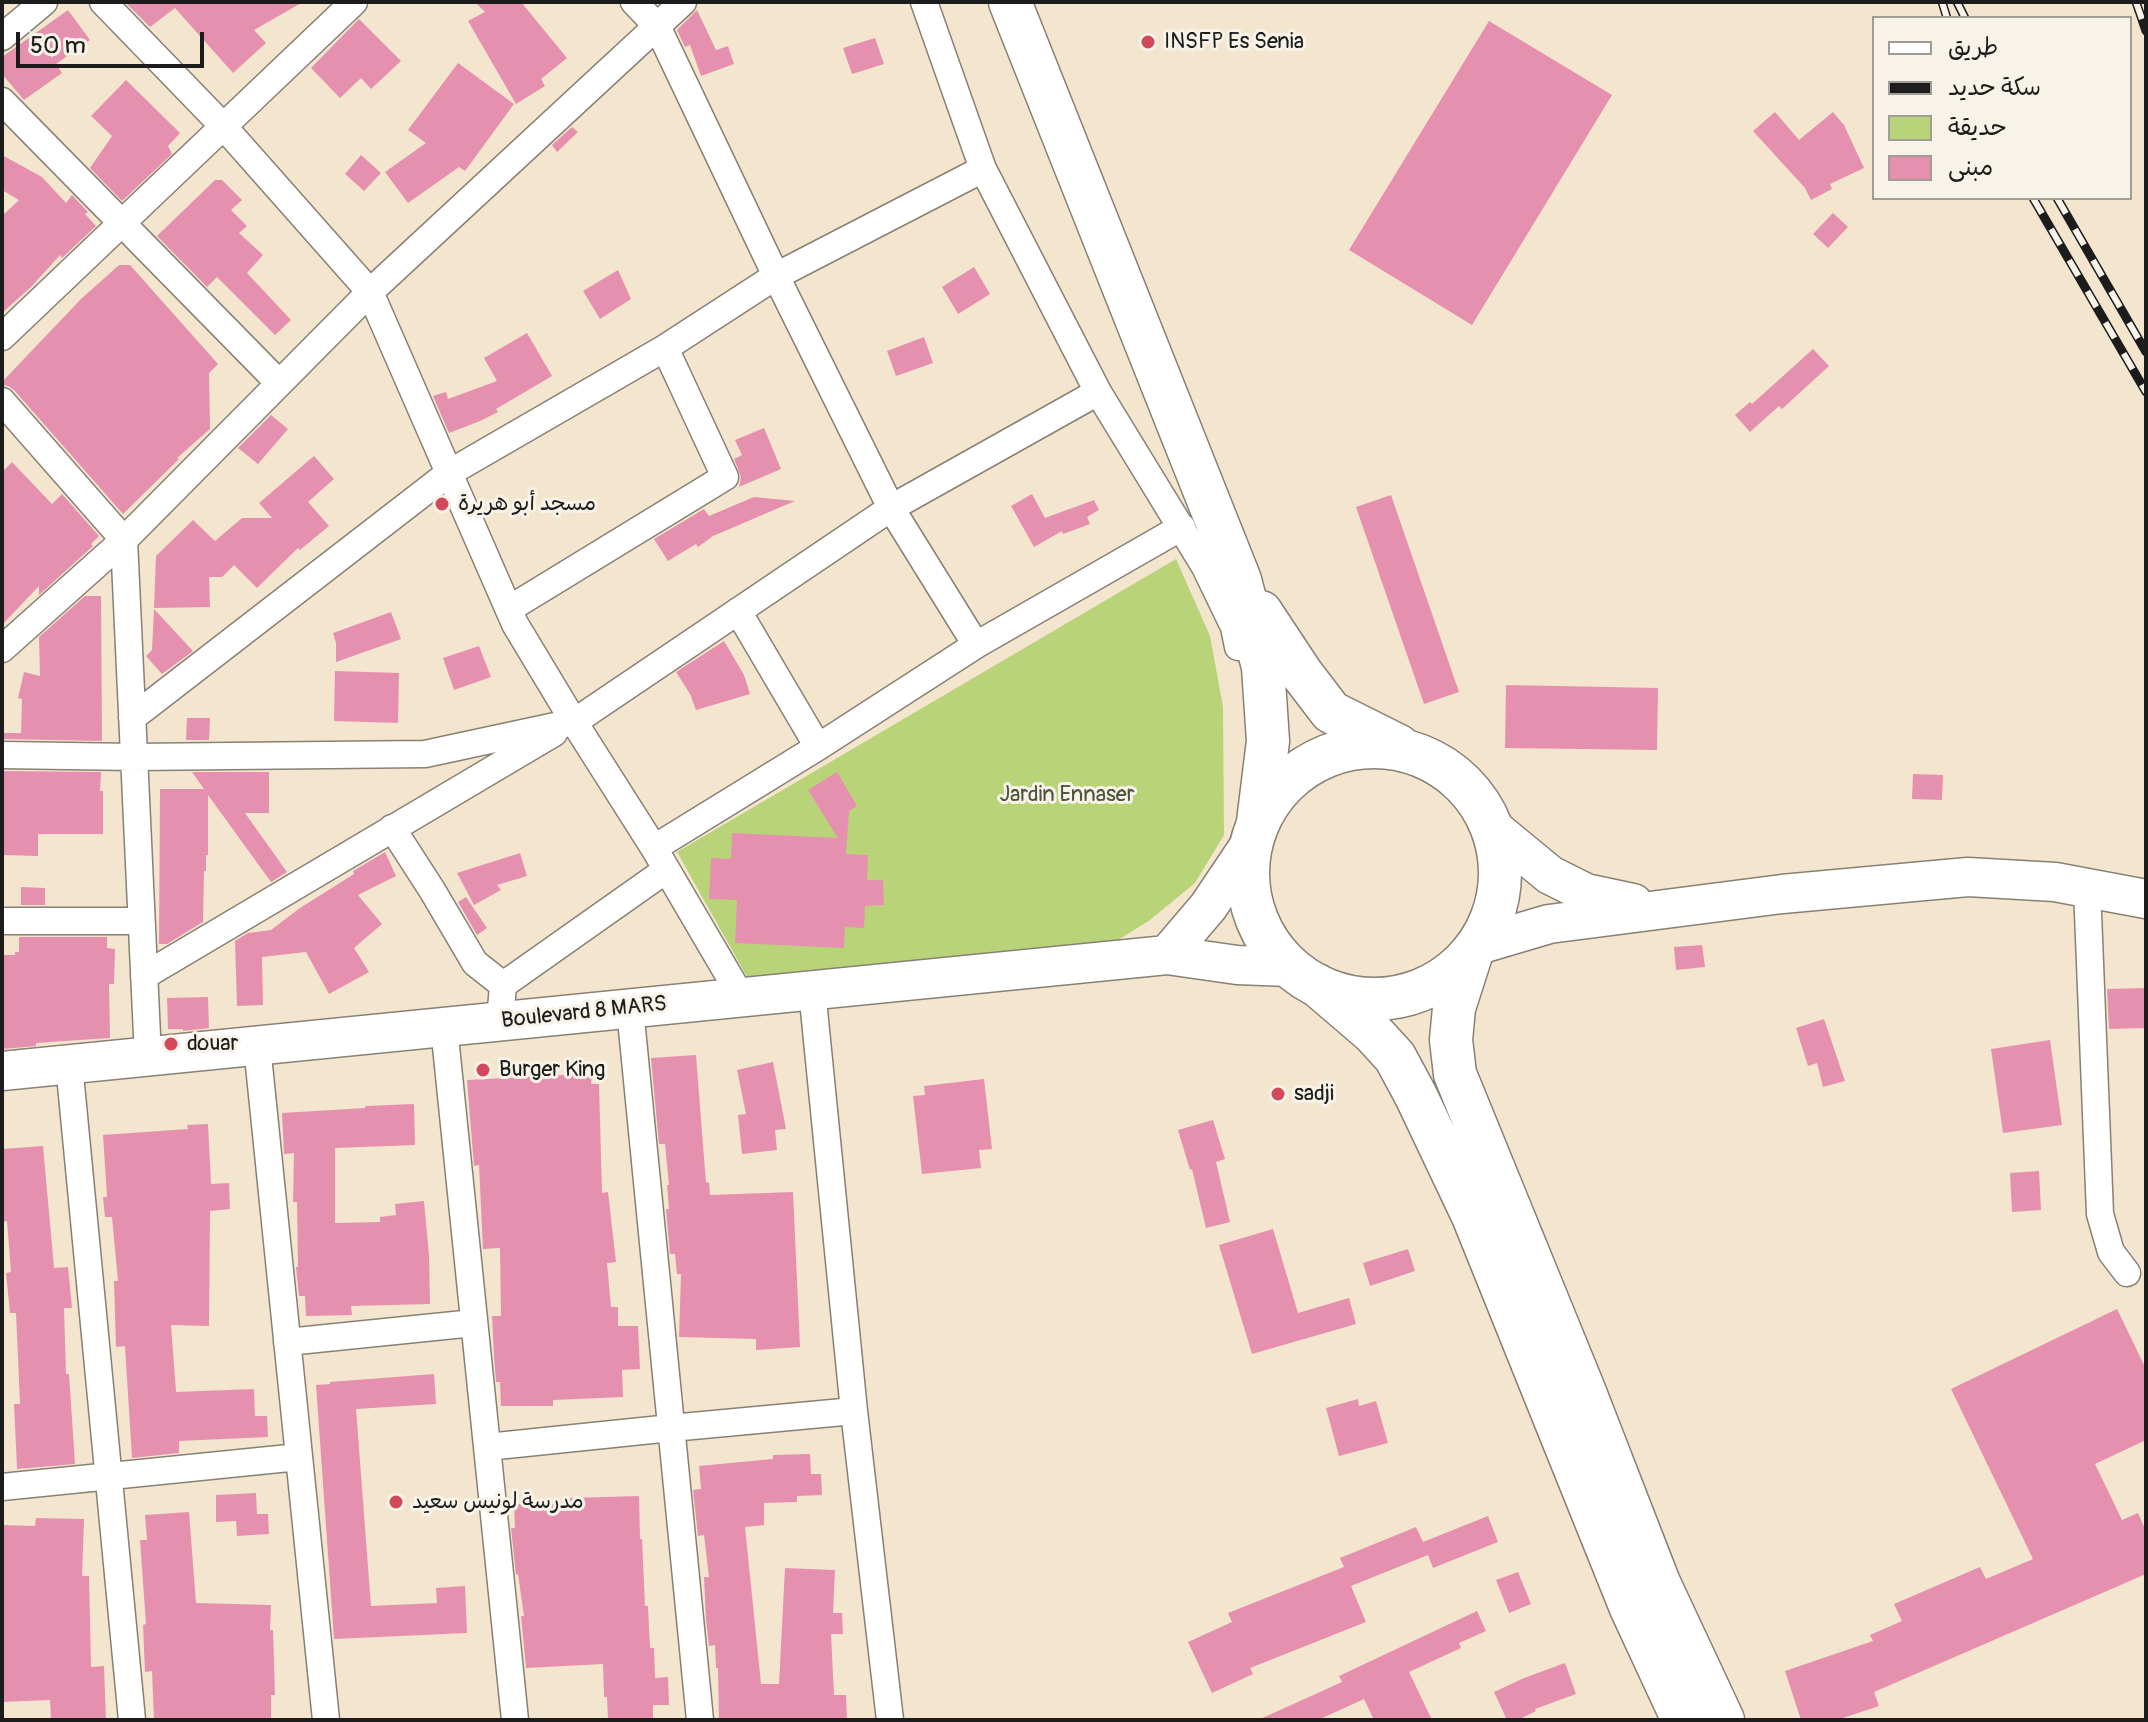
<!DOCTYPE html>
<html>
<head>
<meta charset="utf-8">
<style>
  body { margin:0 }
  #map { position:relative; width:2148px; height:1722px; overflow:hidden; background:#f4e5ce; font-family:Pangolin,"Playpen Sans Arabic",sans-serif }
  canvas { display:block }
  .frame { position:absolute; inset:0; border:4px solid #1c1c1c; pointer-events:none }
  .legend { position:absolute; left:1872px; top:16px; width:260px; height:184px; box-sizing:border-box; background:#f7f3e8; border:2px solid #9f9d96; margin:0; padding:10px 14px; list-style:none; font-size:24px; color:#1c1c1c }
  .legend li { display:flex; align-items:center; gap:16px; height:40px }
  .legend b { width:40px; border:2px solid #9f9d96 }
  .scale { position:absolute; left:16px; top:32px; width:188px; height:36px; box-sizing:border-box; border:4px solid #1c1c1c; border-top:0; padding-left:10px; font-size:24px; line-height:28px; white-space:nowrap; color:#1c1c1c; -webkit-text-stroke:6px #f7f3e8; paint-order:stroke }
</style>
</head>
<body>
<div id="map">
<canvas width="2148" height="1722"></canvas>
<div class="frame"></div>
<ul class="legend">
<li><b style="height:10px;background:#fff"></b>طريق</li>
<li><b style="height:10px;background:#1c1c1c"></b>سكة حديد</li>
<li><b style="height:22px;background:#b9d379"></b>حديقة</li>
<li><b style="height:22px;background:#e690b0"></b>مبنى</li>
</ul>
<div class="scale">50 m</div>
</div>
<script>
const g = document.querySelector('canvas').getContext('2d');
g.lineJoin = 'round';
function fill(path, color) { g.fillStyle = color; g.fill(path, 'evenodd'); }
const toPath = rows => new Path2D(rows.map(r => 'M' + r).join(''));
function trace(path, color, width, dash) { g.strokeStyle = color; g.lineWidth = width; g.lineCap = dash ? 'butt' : 'round'; g.setLineDash(dash || []); g.stroke(path); }
function write(font, color, halo, rows, align = 'center') {
  g.font = font + ' Pangolin,"Playpen Sans Arabic",sans-serif'; g.lineWidth = 6; g.setLineDash([]); g.textBaseline = 'middle'; g.strokeStyle = halo; g.fillStyle = color; for (const [text, x, y, turn = 0] of rows) {
    g.save(); g.translate(x, y); g.rotate((+turn || 0) * Math.PI / 180); g.textAlign = isNaN(turn) ? turn : align; if (halo) g.strokeText(text, 0, 0); g.fillText(text, 0, 0); g.restore();
  }
}
fill(toPath([
  [1176,559,1210,636,1223,707,1224,835,1195,883,1150,920,1118,940,750,982,677,852]
]), '#b9d379');
fill(toPath([
  [125,2,303,2,254,30,266,43,233,73,175,8,150,27],
  [475,2,521,2,567,58,541,79,545,86,516,104,468,21,485,12],
  [68,10,90,40,56,64,62,73,24,100,2,74,2,57],
  [697,10,716,50,728,46,734,64,701,76,690,45,685,47,677,30],
  [359,19,401,61,371,89,361,78,340,98,311,68],
  [1489,21,1612,95,1472,325,1349,250],
  [875,38,884,64,852,74,843,48],
  [458,63,514,104,465,171,459,167,408,203,385,172,426,143,408,130],
  [126,80,180,133,168,146,172,154,122,201,90,168,112,136,91,116],
  [1775,112,1799,140,1833,112,1844,125,1864,168,1830,184,1832,189,1811,200,1805,188,1753,131],
  [572,127,578,132,557,152,552,145],
  [2,155,42,177,66,203,72,195,88,212,85,214,96,226,62,258,60,255,31,287,2,313,2,216,19,200,2,190],
  [361,155,381,173,364,191,345,174],
  [215,180,222,180,242,200,231,210,247,226,239,233,263,255,247,273,291,320,275,335,217,277,207,287,157,236],
  [1833,213,1848,227,1828,248,1813,234],
  [119,265,130,265,218,364,209,373,210,429,177,458,179,459,123,514,14,390,8,386,2,385,2,382,81,299],
  [974,267,990,294,958,314,942,287],
  [618,270,631,299,600,319,583,291],
  [527,333,552,376,496,409,498,412,480,421,449,433,433,396,446,392,448,399,497,381,484,358],
  [924,337,933,363,896,376,887,351],
  [1813,349,1829,366,1782,409,1779,406,1750,432,1735,415,1750,402,1752,404],
  [271,415,288,429,258,464,238,448],
  [764,428,781,469,739,487,741,477,734,459,742,455,735,440],
  [314,456,334,479,308,502,329,526,300,550,298,548,257,588,234,565,222,577,209,577,210,607,154,608,156,556,193,520,215,541,242,518,272,518,259,503],
  [12,462,52,504,62,494,99,536,91,544,93,546,39,595,39,586,2,625,2,472],
  [1032,494,1045,518,1094,500,1099,510,1087,517,1090,524,1063,534,1062,531,1034,547,1011,506],
  [1391,495,1459,692,1424,704,1356,507],
  [754,497,795,501,713,536,698,547,696,544,668,561,654,539,704,509,709,516],
  [85,596,101,596,102,741,2,739,2,733,21,733,22,699,18,698,24,672,40,676,39,637],
  [154,609,193,651,162,674,146,656,152,650],
  [391,612,401,639,336,662,336,643,333,633],
  [724,641,744,675,750,694,696,710,690,694,676,672],
  [479,646,491,677,454,690,443,658],
  [335,671,399,673,398,723,334,721],
  [1506,685,1658,688,1657,750,1505,748],
  [187,718,210,718,209,740,186,740],
  [2,771,101,772,100,791,103,791,103,834,38,834,38,856,2,855],
  [192,772,269,772,269,813,245,813,287,872,271,882,208,795,208,855,206,855,206,871,204,871,203,922,167,944,159,944,160,789,204,789],
  [837,772,857,806,849,811,846,854,868,855,867,880,883,880,884,905,865,906,864,928,845,927,844,948,735,943,737,900,709,899,711,858,731,859,732,833,838,838,808,790],
  [1913,774,1943,775,1942,800,1912,799],
  [385,852,396,876,358,895,382,924,354,948,369,972,329,994,306,952,262,957,263,1005,237,1006,235,941,248,933,271,930,300,908,354,874,353,871],
  [520,853,527,876,497,885,501,890,474,905,457,873],
  [21,887,45,888,45,905,21,905],
  [466,897,487,928,477,935,458,902],
  [19,937,107,937,107,948,115,949,114,984,109,984,110,1038,36,1043,36,1046,2,1049,2,955,15,955,15,952,19,952],
  [1702,945,1705,967,1676,970,1674,947],
  [2146,988,2146,1028,2109,1029,2107,989],
  [208,997,209,1028,183,1031,183,1029,168,1029,167,998],
  [1824,1019,1845,1081,1823,1087,1817,1063,1808,1066,1796,1028],
  [2050,1040,2062,1125,2003,1133,1991,1049],
  [696,1055,706,1183,709,1182,710,1195,793,1192,800,1347,756,1350,756,1339,679,1337,681,1274,677,1274,675,1254,670,1254,666,1209,669,1209,667,1185,669,1185,665,1144,659,1144,651,1058],
  [773,1062,786,1129,775,1130,777,1150,742,1154,738,1115,746,1114,737,1070],
  [564,1072,592,1074,591,1084,599,1084,602,1193,608,1192,616,1262,607,1263,611,1307,618,1307,618,1326,638,1326,640,1369,622,1370,623,1397,553,1400,553,1406,501,1406,500,1382,496,1382,494,1356,492,1316,501,1316,500,1248,483,1249,479,1165,474,1166,467,1080,564,1075],
  [984,1079,992,1149,979,1150,981,1168,922,1174,913,1096,925,1095,924,1086],
  [414,1104,415,1145,335,1148,335,1223,380,1222,380,1217,396,1215,395,1204,424,1201,429,1255,430,1304,351,1306,352,1315,306,1316,305,1296,299,1296,296,1267,298,1267,297,1202,293,1202,294,1153,284,1154,282,1113,365,1108,365,1106],
  [1213,1120,1225,1159,1216,1162,1230,1222,1206,1228,1192,1169,1190,1170,1178,1130],
  [208,1124,211,1184,229,1183,230,1209,210,1211,209,1326,171,1325,176,1392,254,1389,255,1416,267,1416,268,1437,179,1441,179,1453,132,1458,125,1346,116,1347,114,1281,118,1281,112,1217,105,1217,103,1197,107,1197,103,1135,188,1129,187,1125],
  [43,1146,54,1268,68,1267,72,1308,64,1308,66,1374,69,1374,75,1464,17,1469,14,1404,20,1404,16,1313,10,1313,6,1273,11,1272,7,1221,2,1222,2,1149],
  [2039,1171,2041,1210,2012,1212,2010,1173],
  [1273,1229,1298,1313,1349,1298,1356,1324,1252,1354,1219,1245],
  [1408,1249,1415,1271,1370,1286,1363,1263],
  [2117,1309,2146,1369,2146,1440,2095,1464,2122,1520,2138,1513,2146,1531,2146,1574,1874,1692,1879,1706,1837,1720,1801,1720,1785,1671,1873,1641,1870,1635,1902,1621,1894,1604,1980,1567,1986,1579,2033,1559,1951,1389],
  [434,1374,436,1404,356,1409,371,1606,437,1603,436,1588,465,1586,467,1633,334,1639,316,1385,330,1384,330,1382],
  [1358,1399,1359,1406,1376,1401,1388,1443,1339,1456,1326,1408],
  [810,1454,811,1474,821,1474,822,1495,797,1496,797,1502,764,1503,764,1525,745,1527,761,1684,779,1684,785,1568,835,1570,833,1613,842,1613,843,1634,831,1634,834,1695,846,1695,847,1720,719,1720,718,1668,716,1668,715,1645,709,1646,706,1619,704,1577,709,1577,704,1535,698,1536,693,1490,701,1489,699,1466,773,1459,773,1455],
  [256,1493,257,1514,268,1514,269,1534,237,1536,236,1521,216,1522,216,1495],
  [639,1496,640,1539,642,1539,645,1606,648,1606,650,1648,654,1648,655,1678,668,1677,669,1705,653,1705,653,1720,608,1720,607,1697,604,1697,603,1664,526,1668,521,1616,524,1616,518,1574,516,1575,511,1528,515,1528,514,1504,570,1502,570,1498],
  [189,1512,196,1603,271,1605,270,1630,273,1630,275,1695,271,1695,271,1720,154,1720,152,1671,145,1672,143,1625,146,1624,140,1540,147,1540,145,1515],
  [1488,1516,1498,1542,1433,1568,1428,1555,1351,1586,1366,1622,1250,1668,1253,1674,1212,1693,1188,1642,1232,1622,1228,1613,1344,1567,1340,1558,1416,1527,1423,1542],
  [36,1518,84,1519,82,1576,89,1576,91,1667,104,1666,106,1720,51,1720,50,1700,2,1702,2,1525,35,1526],
  [1518,1572,1531,1604,1509,1613,1496,1580],
  [1477,1611,1486,1631,1459,1643,1461,1648,1409,1672,1432,1720,1374,1720,1364,1699,1318,1720,1258,1720,1342,1682,1339,1676],
  [1565,1663,1576,1694,1535,1709,1536,1711,1518,1720,1507,1720,1494,1692,1524,1678]
]), '#e690b0');
const minor = toPath([
  [103,2,224,127,370,292,515,624,574,722,654,848,742,998],
  [634,2,657,26,776,276,891,508,976,645],
  [924,2,983,169,1098,392,1205,567,1234,627,1238,647],
  [2,37,44,2],
  [2,101,279,383],
  [2,337,354,2],
  [2,401,124,540,148,1057],
  [509,609,725,477,665,348],
  [738,611,818,747],
  [2,649,124,540,370,292,683,2],
  [132,718,449,473,665,348,776,276,983,169],
  [2,755,134,757,425,754,574,722,891,508,1098,392],
  [392,828,432,890,475,963,503,985],
  [654,848,818,747,976,645,1182,527],
  [2087,888,2100,1214,2111,1252,2127,1273],
  [2,921,141,921],
  [144,976,554,733],
  [812,990,854,1411,890,1720],
  [630,1009,700,1720],
  [500,1022,503,985,666,870],
  [444,1027,515,1720],
  [257,1046,326,1720],
  [69,1064,132,1720],
  [287,1342,474,1323],
  [487,1447,671,1428,854,1411],
  [2,1487,299,1457]
]);
const secondary = toPath([
  [1493,828,1550,875,1586,893,1633,903],
  [1478,945,1549,924,1782,894,1968,877,2055,882,2146,899],
  [1167,955,1208,907,1251,843],
  [2,1071,1167,955,1237,965,1290,967]
]);
const primary = toPath([
  [1010,2,1240,580,1263,667,1268,741,1258,822],
  [1261,612,1302,674,1331,712,1399,746],
  '1248 873a126 126 0 1 1 252 0a126 126 0 1 1-252 0Z',
  [1471,955,1454,1008,1451,1040,1455,1074,1584,1390,1659,1583,1723,1720],
  [1317,985,1373,1033,1395,1057,1416,1096,1473,1216,1631,1608,1683,1720]
]);
trace(minor, '#888075', 29);
trace(secondary, '#888075', 41);
trace(primary, '#888075', 45);
trace(minor, '#fff', 26);
trace(secondary, '#fff', 38);
trace(primary, '#fff', 42);
const rail = toPath([
  [1942,2,1947,18],
  [1957,2,1965,18],
  [2136,2,2146,31],
  [2033,198,2146,392],
  [2057,198,2146,352]
]);
trace(rail, '#1c1c1c', 9);
trace(rail, '#f7f3e8', 6, [18]);
for (const [x, y, r, color] of [
  [1148,42,8,"#d1495b"],
  [442,504,8,"#d1495b"],
  [171,1044,8,"#d1495b"],
  [483,1070,8,"#d1495b"],
  [1278,1094,8,"#d1495b"],
  [396,1502,8,"#d1495b"]
]) { const dot = new Path2D(); dot.arc(x, y, r, 0, 2 * Math.PI); g.fillStyle = color; g.fill(dot); trace(dot, '#f7f3e8', 3); }
write('22px', '#1c1c1c', '#f7f3e8', [
  ["INSFP Es Senia",1164,42],
  ["مسجد أبو هريرة",458,504],
  ["douar",187,1044],
  ["Burger King",499,1070],
  ["sadji",1294,1094],
  ["مدرسة لونيس سعيد",412,1502]
], 'left');
write('22px', '#4b5338', '#f7f3e8', [
  ["Jardin Ennaser",1067,795]
]);
write('22px', '#1c1c1c', '#f7f3e8', [
  ["Boulevard 8 MARS",584,1013,-6]
]);
</script>
</body>
</html>
